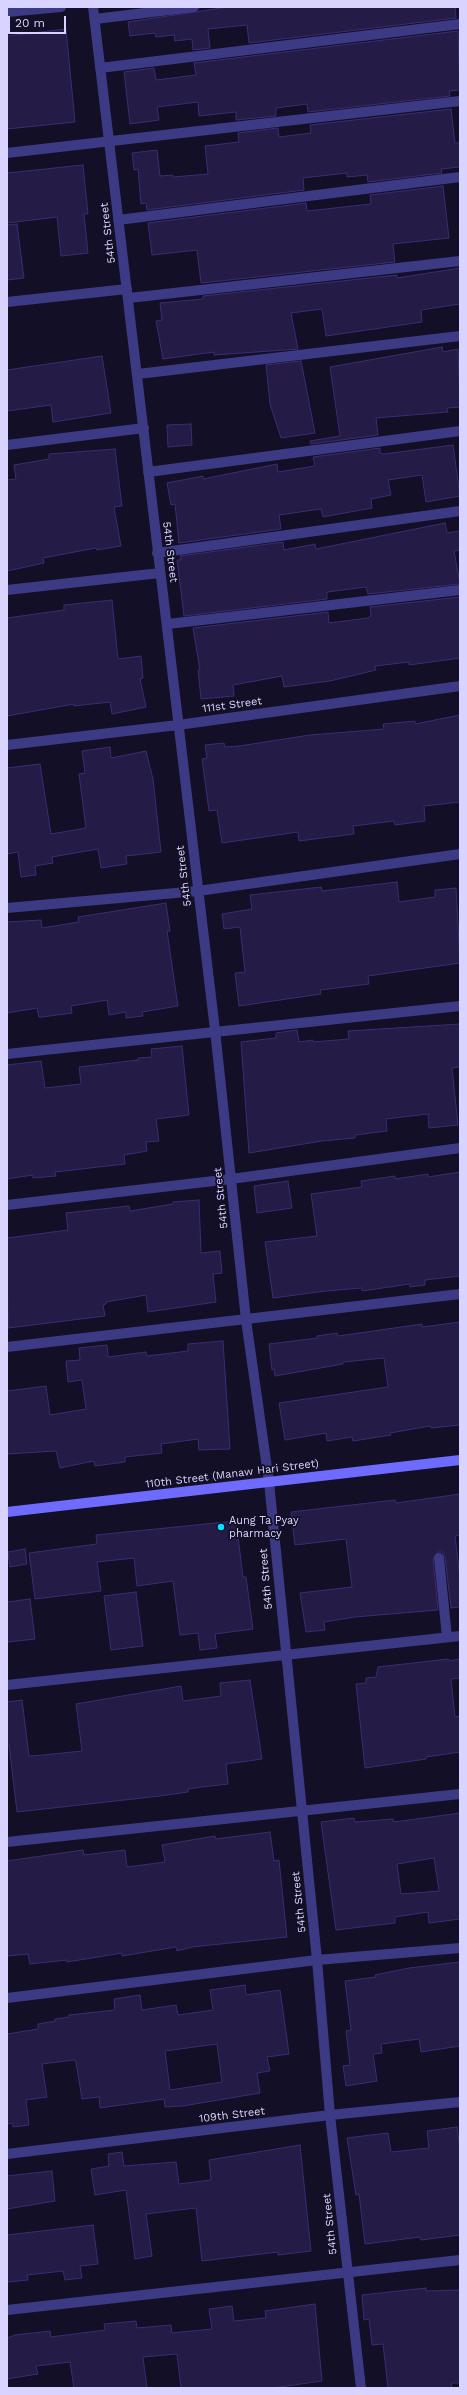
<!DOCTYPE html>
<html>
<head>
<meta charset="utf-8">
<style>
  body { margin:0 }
  #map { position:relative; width:467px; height:2395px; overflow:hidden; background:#130f26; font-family:"Work Sans",sans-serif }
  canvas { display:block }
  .frame { position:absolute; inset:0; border:8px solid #d9d4ff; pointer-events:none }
  .scale { position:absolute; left:8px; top:16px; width:58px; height:18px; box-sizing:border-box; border:2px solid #d9d4ff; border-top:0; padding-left:5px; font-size:12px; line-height:14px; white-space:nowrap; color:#d9d4ff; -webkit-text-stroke:3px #130f26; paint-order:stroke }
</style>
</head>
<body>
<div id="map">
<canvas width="467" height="2395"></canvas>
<div class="frame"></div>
<div class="scale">20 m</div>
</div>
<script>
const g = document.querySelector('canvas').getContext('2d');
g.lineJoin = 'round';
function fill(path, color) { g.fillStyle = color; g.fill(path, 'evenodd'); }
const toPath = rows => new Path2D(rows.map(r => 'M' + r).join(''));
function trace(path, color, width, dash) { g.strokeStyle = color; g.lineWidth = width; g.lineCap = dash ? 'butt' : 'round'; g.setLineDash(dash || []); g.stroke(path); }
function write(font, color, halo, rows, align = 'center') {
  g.font = font + ' "Work Sans",sans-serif'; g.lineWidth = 3.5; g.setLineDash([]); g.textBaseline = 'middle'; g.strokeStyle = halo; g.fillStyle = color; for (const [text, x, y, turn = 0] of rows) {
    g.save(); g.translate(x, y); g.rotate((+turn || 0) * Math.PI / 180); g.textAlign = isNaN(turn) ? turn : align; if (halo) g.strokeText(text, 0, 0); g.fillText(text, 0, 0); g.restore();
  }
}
const building = toPath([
  [228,7,455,7,456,18,249,43,247,25,208,29,210,48,193,50,192,39,175,41,174,35,156,37,155,33,130,36,128,22,228,7],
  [66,29,75,122,7,129,7,36,66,29],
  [458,31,460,90,449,91,450,96,308,112,307,104,276,108,276,116,236,120,236,112,199,116,198,102,157,107,159,120,130,124,124,72,154,68,156,80,196,75,194,63,458,31],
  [451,109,455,143,460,143,460,167,441,169,442,173,368,182,367,175,347,177,347,173,303,178,304,190,147,210,146,203,141,204,138,169,134,170,132,153,157,150,160,176,173,175,173,177,208,174,205,146,239,142,238,133,278,128,279,137,311,133,310,125,451,109],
  [83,165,88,214,84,214,88,253,61,256,57,217,7,223,7,173,83,165],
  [443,186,449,238,393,244,395,262,201,283,197,250,152,255,148,223,306,203,307,211,371,204,370,195,443,186],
  [17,224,24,278,7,280,7,225,17,224],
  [460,268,460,304,421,310,422,322,326,336,322,309,291,313,298,349,214,355,214,352,163,359,156,321,162,320,160,303,203,299,203,296,397,275,397,278,460,268],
  [442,347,443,352,458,349,460,407,447,408,448,412,376,418,378,435,311,444,310,441,340,436,330,367,442,347],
  [102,356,111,413,53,422,51,405,7,411,7,370,102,356],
  [301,361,315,433,281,438,270,404,266,365,301,361],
  [191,424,192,445,168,447,167,425,191,424],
  [453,445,460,496,426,502,422,475,388,480,391,495,371,499,372,508,323,517,321,509,279,515,281,529,179,543,175,504,171,505,167,483,203,476,203,479,277,464,278,472,315,466,313,457,380,448,380,453,384,454,453,445],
  [115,449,122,506,114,507,121,546,97,550,96,548,43,558,44,563,7,571,7,480,16,479,14,465,49,459,49,454,115,449],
  [445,523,447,533,460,531,460,550,454,551,460,584,368,594,366,587,327,592,327,599,184,616,177,560,181,560,180,556,283,542,284,550,315,544,316,549,445,523],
  [460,597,460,658,409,665,409,662,375,666,376,670,330,681,284,687,282,676,233,685,234,696,201,699,198,670,200,670,193,628,328,612,329,623,368,618,371,616,370,607,460,597],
  [112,600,118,659,141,656,143,678,140,679,146,707,112,714,110,702,74,706,74,704,7,716,7,618,64,610,64,605,112,600],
  [460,715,460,802,424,806,425,821,395,825,394,821,353,826,354,834,299,841,298,832,222,843,217,810,209,811,202,759,207,758,205,745,224,743,225,747,239,746,310,735,384,729,383,724,415,721,415,724,460,715],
  [110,747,111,758,146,751,153,779,161,852,126,856,127,864,101,868,98,849,52,857,53,863,35,866,36,875,21,877,18,852,7,854,7,768,40,764,51,834,86,828,79,774,85,773,82,751,110,747],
  [397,882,399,902,435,897,435,890,456,888,460,963,368,976,369,984,320,990,321,994,239,1006,235,973,245,972,240,927,224,929,222,914,252,909,250,895,321,887,322,891,397,882],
  [166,903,170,931,167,931,178,1006,142,1012,143,1016,126,1018,126,1012,109,1015,107,1000,71,1006,72,1013,42,1017,39,1017,37,1008,7,1013,7,922,41,920,42,928,79,922,78,917,166,903],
  [460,1024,460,1067,452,1068,458,1125,429,1128,428,1114,386,1119,387,1131,355,1135,355,1138,322,1141,249,1153,241,1042,276,1038,276,1033,297,1030,299,1042,313,1040,313,1042,349,1039,348,1031,460,1024],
  [182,1046,189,1115,156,1119,159,1141,146,1142,147,1151,124,1155,125,1164,55,1172,56,1176,33,1178,33,1175,7,1179,7,1065,41,1061,45,1088,81,1084,79,1067,138,1060,138,1058,152,1057,151,1049,182,1046],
  [460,1172,460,1276,425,1280,425,1285,410,1287,410,1284,362,1291,362,1288,326,1291,273,1298,265,1242,317,1236,311,1194,362,1187,361,1181,395,1176,395,1179,428,1174,428,1177,460,1172],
  [288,1181,292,1208,257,1213,254,1186,288,1181],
  [199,1200,201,1253,220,1251,222,1273,213,1274,216,1302,148,1312,146,1295,106,1302,106,1304,103,1305,105,1316,8,1328,7,1238,68,1230,66,1213,129,1206,130,1211,173,1204,173,1202,199,1200],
  [460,1322,460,1425,431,1428,430,1426,390,1433,391,1435,353,1441,352,1437,327,1441,326,1433,285,1440,279,1403,388,1387,384,1358,343,1362,343,1364,275,1376,274,1369,272,1370,269,1344,317,1338,317,1336,337,1333,338,1336,422,1324,422,1327,460,1322],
  [223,1341,230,1449,199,1450,198,1439,161,1444,162,1453,125,1457,125,1462,95,1466,94,1461,60,1468,56,1451,7,1454,7,1391,46,1386,50,1415,86,1409,82,1380,68,1382,66,1361,80,1360,79,1348,107,1345,108,1357,146,1352,147,1356,188,1351,188,1344,223,1341],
  [460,1494,460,1535,455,1536,460,1578,460,1607,451,1608,445,1557,442,1552,438,1552,433,1559,438,1610,355,1617,324,1622,325,1630,306,1632,300,1593,352,1587,346,1539,295,1545,291,1512,395,1500,396,1503,460,1494],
  [236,1521,243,1577,246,1577,253,1629,215,1634,217,1648,200,1650,198,1633,180,1635,173,1581,137,1586,134,1558,97,1562,101,1591,35,1599,29,1553,97,1544,96,1535,236,1521],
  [25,1549,27,1564,10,1567,8,1552,25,1549],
  [136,1592,143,1646,111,1650,104,1596,136,1592],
  [30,1599,35,1639,7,1642,7,1602,30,1599],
  [448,1659,449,1661,460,1659,460,1678,451,1679,455,1717,460,1716,460,1752,426,1757,426,1759,365,1768,356,1684,366,1683,366,1678,376,1677,378,1667,448,1659],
  [250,1680,262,1759,226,1764,228,1784,194,1788,188,1789,188,1792,160,1796,17,1812,9,1745,7,1746,7,1702,22,1700,29,1756,43,1755,82,1751,76,1704,181,1686,183,1701,221,1696,220,1683,250,1680],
  [460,1813,460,1919,429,1923,428,1912,395,1917,395,1923,336,1930,321,1822,354,1818,355,1822,393,1819,394,1822,460,1813],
  [434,1858,439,1891,401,1894,397,1864,434,1858],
  [270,1832,274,1861,279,1860,287,1937,192,1947,177,1951,176,1947,122,1956,122,1953,67,1962,67,1960,30,1964,28,1954,7,1956,7,1861,83,1850,84,1855,125,1850,127,1867,165,1862,162,1845,215,1836,216,1839,270,1832],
  [460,1962,460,2046,421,2052,419,2039,381,2044,382,2053,373,2054,377,2081,346,2086,343,2066,350,2065,346,2031,351,2030,345,1981,376,1977,375,1975,409,1968,460,1962],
  [245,1985,246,1995,280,1990,287,2039,289,2054,267,2057,270,2071,257,2073,260,2093,183,2106,165,2107,164,2099,100,2108,99,2097,82,2099,76,2062,74,2060,42,2064,47,2097,26,2100,29,2125,13,2127,12,2123,7,2124,7,2034,38,2029,38,2024,55,2021,55,2019,69,2017,69,2015,115,2010,114,1999,140,1995,142,2010,176,2005,178,2015,213,2010,210,1990,245,1985],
  [217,2044,222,2082,170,2090,165,2051,217,2044],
  [457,2127,460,2148,460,2235,421,2240,420,2237,365,2244,359,2194,356,2195,347,2138,388,2133,391,2152,429,2148,427,2131,457,2127],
  [300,2145,311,2251,278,2255,278,2252,202,2261,196,2208,146,2214,152,2256,135,2259,126,2190,95,2195,91,2169,109,2166,108,2154,122,2152,124,2166,176,2162,179,2184,211,2180,209,2160,300,2145],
  [52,2171,55,2201,7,2209,7,2176,52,2171],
  [93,2225,98,2264,80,2266,82,2278,65,2280,63,2271,27,2275,28,2280,7,2282,7,2235,93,2225],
  [426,2288,426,2291,460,2290,460,2383,451,2383,452,2388,388,2388,383,2344,372,2345,369,2319,364,2320,362,2295,426,2288],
  [315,2304,322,2381,272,2388,181,2388,177,2354,143,2357,147,2388,74,2388,70,2362,36,2366,38,2374,7,2379,7,2338,15,2335,50,2331,51,2337,105,2330,104,2324,136,2321,137,2328,171,2325,172,2333,212,2329,209,2309,232,2306,234,2321,266,2318,265,2311,315,2304]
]);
fill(building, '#241b47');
trace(building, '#3b2d73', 1);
trace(toPath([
  [93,7,215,1030,246,1320,269,1482,317,1960,330,2115,361,2388],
  [7,12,61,7],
  [95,19,194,7],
  [100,68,460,24],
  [7,153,460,101],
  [118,220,460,177],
  [129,298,460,261],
  [7,302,127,289],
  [138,374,460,336],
  [7,445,144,428],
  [148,472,460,431],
  [157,553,460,511],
  [7,590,160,573],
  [168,624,460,590],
  [7,745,178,725,460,686],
  [7,908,198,891,460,854],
  [7,1054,460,1006],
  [7,1205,231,1179,460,1148],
  [7,1347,460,1294],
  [439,1558,447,1637],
  [7,1685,460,1636],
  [7,1842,460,1794],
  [7,1998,317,1960,460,1948],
  [7,2154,330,2115,460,2102],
  [7,2310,460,2260]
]), '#3d3a85', 10);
trace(toPath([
  [7,1512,460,1460]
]), '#6f6bff', 10);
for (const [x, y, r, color] of [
  [221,1527,4,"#00e5ff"]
]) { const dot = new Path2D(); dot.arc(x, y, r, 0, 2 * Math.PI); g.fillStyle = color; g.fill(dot); trace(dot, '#130f26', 1.5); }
write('11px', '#d9d4ff', '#130f26', [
  ["54th Street",108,233,-97],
  ["54th Street",170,552,83],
  ["111st Street",232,705,-8],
  ["54th Street",184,876,-97],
  ["54th Street",221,1198,-96],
  ["110th Street (Manaw Hari Street)",232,1474,-7],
  ["54th Street",266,1579,-95],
  ["54th Street",299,1902,-96],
  ["109th Street",232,2115,-7],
  ["54th Street",330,2224,-96]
]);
write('11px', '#d9d4ff', '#130f26', [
  ["Aung Ta Pyay",229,1521],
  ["pharmacy",229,1534]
], 'left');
</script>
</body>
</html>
